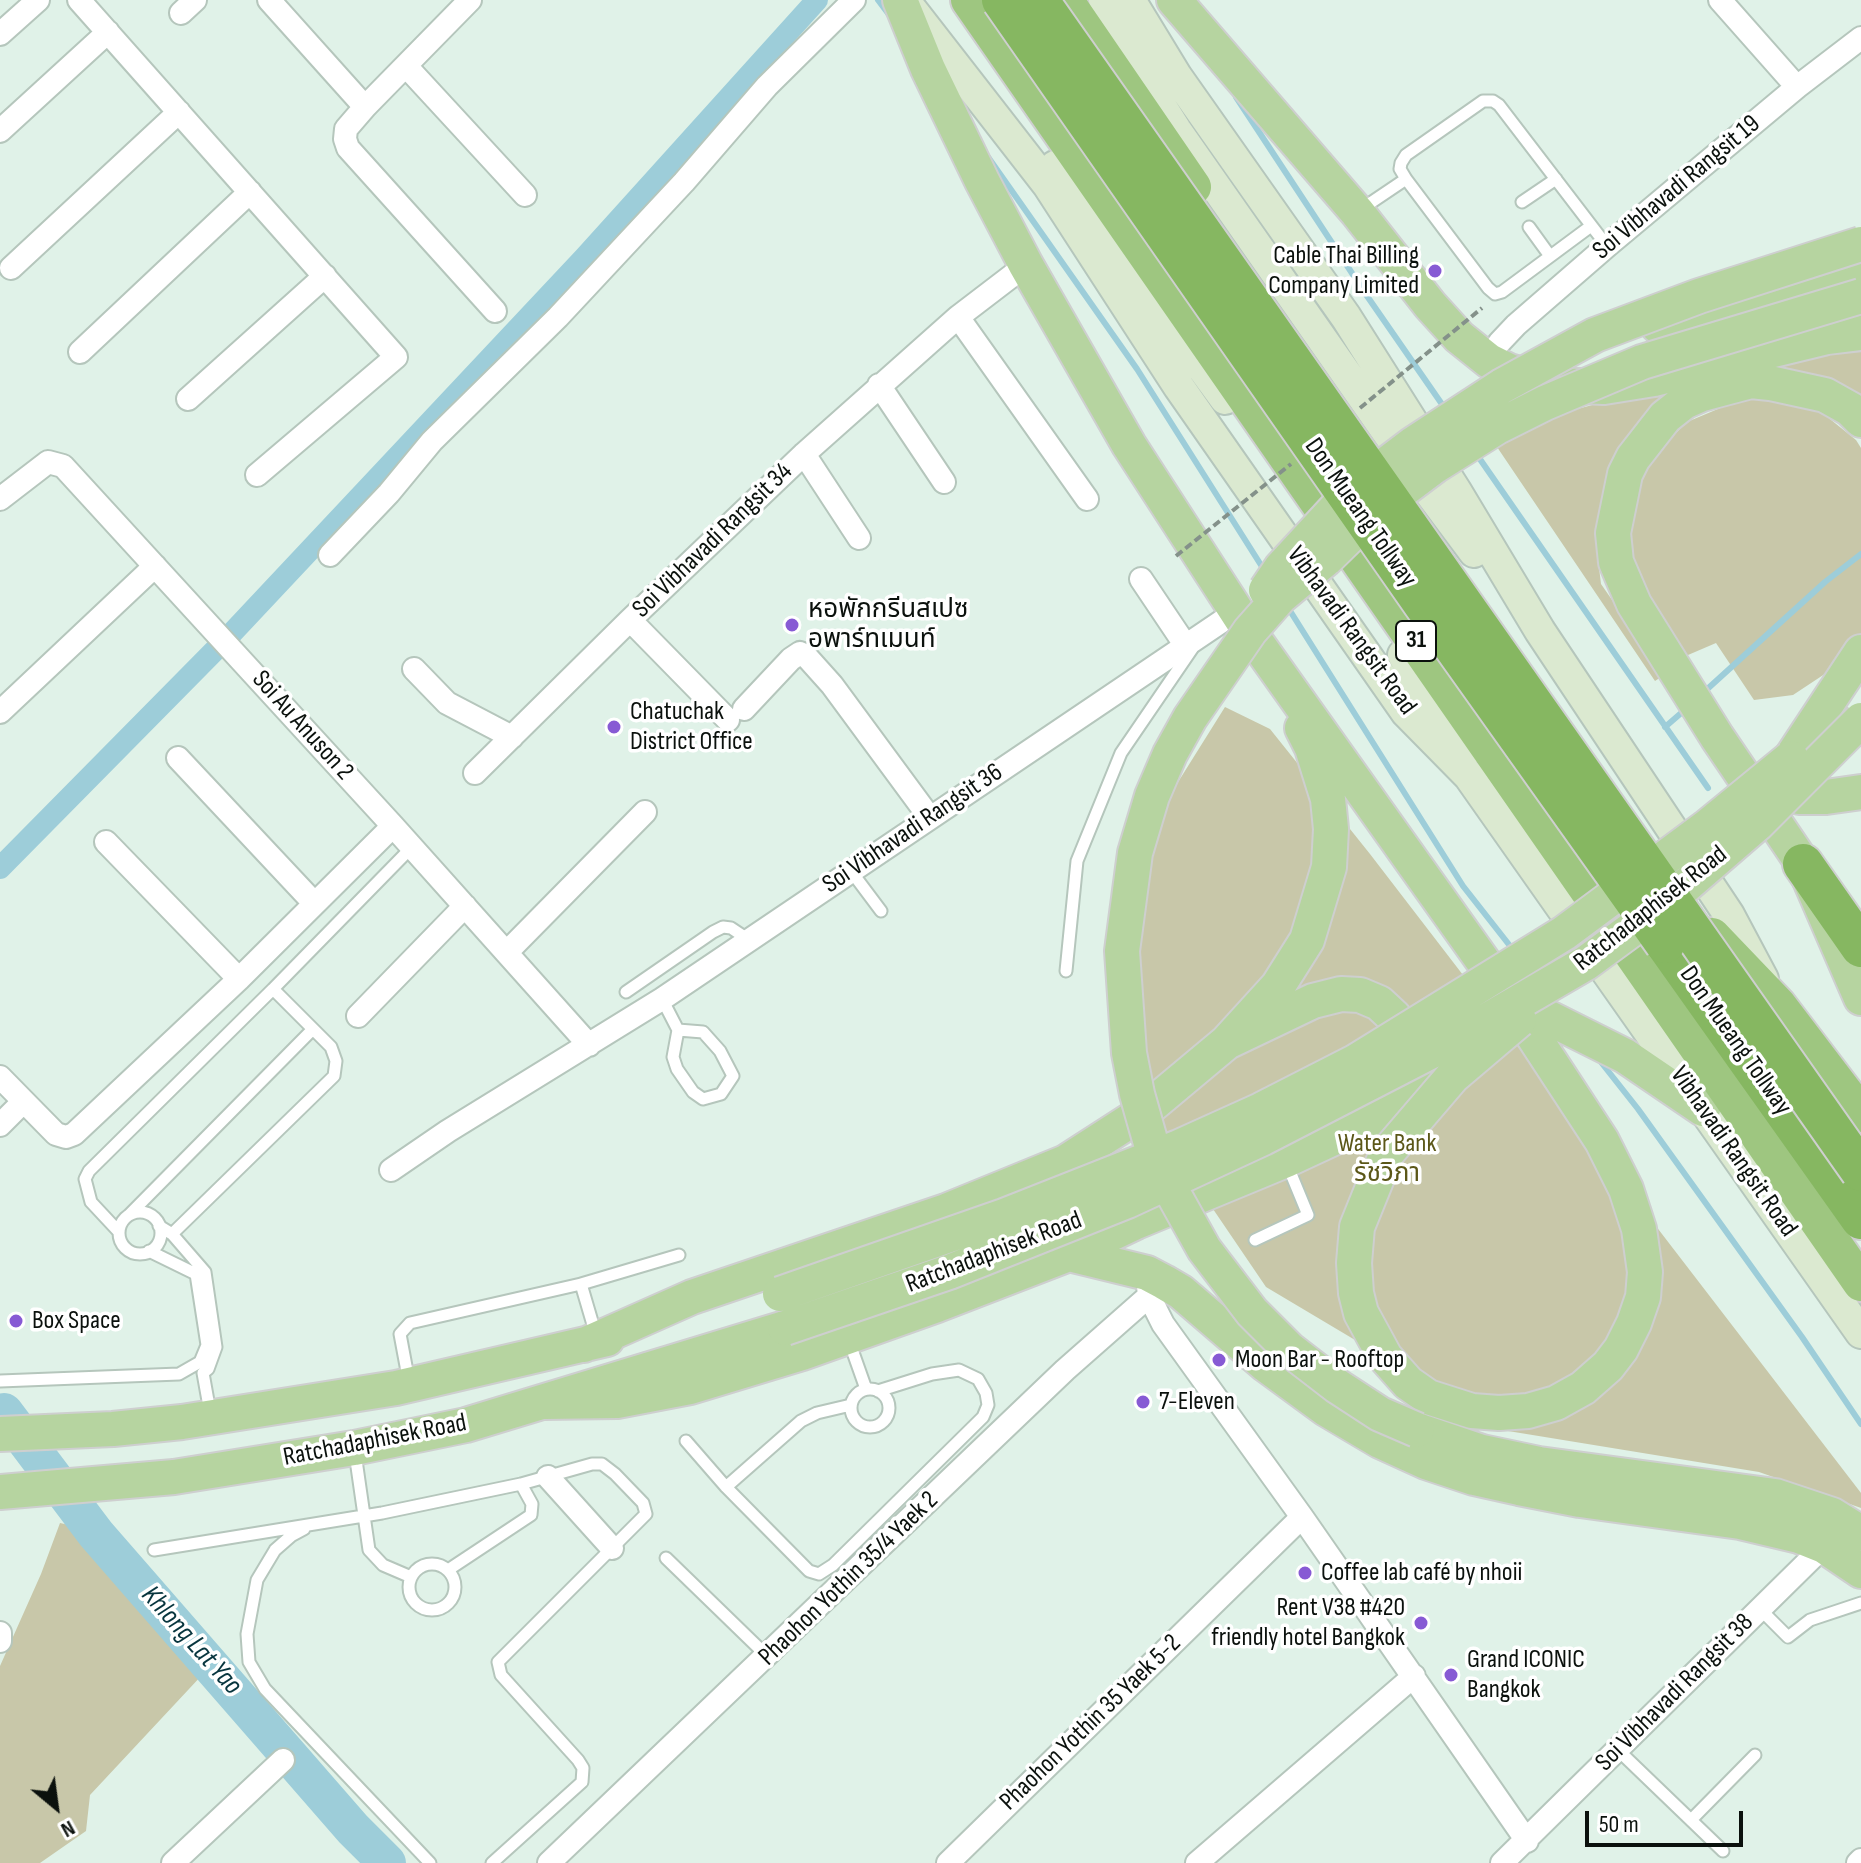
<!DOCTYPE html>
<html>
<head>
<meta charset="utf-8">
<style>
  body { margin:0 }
  #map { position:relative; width:1861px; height:1863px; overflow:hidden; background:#e0f2e8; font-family:"Sofia Sans Condensed",sans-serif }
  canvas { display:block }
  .north { position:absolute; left:16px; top:1767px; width:80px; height:80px; -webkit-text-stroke:6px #fff; paint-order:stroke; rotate:151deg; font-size:22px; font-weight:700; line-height:32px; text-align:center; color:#0b110d }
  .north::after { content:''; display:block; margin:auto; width:28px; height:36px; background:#0b110d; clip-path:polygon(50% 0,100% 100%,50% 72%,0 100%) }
  .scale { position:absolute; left:1585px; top:1811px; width:158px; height:36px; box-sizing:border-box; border:4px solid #0b110d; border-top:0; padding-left:10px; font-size:24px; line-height:28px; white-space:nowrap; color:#0b110d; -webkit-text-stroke:6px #fff; paint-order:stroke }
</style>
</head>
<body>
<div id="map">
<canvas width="1861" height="1863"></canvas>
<div class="north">N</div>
<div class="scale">50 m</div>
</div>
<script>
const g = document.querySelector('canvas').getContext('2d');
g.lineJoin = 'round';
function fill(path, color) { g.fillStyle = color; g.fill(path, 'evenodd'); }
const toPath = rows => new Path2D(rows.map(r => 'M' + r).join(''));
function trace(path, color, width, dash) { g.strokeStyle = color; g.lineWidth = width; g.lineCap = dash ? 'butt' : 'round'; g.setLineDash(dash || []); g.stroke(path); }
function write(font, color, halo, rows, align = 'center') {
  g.font = font + ' "Sofia Sans Condensed","Noto Sans Thai",sans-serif'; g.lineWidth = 7; g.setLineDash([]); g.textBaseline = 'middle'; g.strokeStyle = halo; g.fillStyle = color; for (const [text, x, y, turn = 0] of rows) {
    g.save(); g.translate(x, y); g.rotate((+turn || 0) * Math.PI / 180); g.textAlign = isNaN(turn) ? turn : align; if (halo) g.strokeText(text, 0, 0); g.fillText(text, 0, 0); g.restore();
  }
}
fill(toPath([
  [1861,342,1861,404,1828,382,1791,369,1750,368,1625,454,1601,505,1597,551,1601,584,1664,675,1655,681,1495,444,1544,418,1748,363],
  [1754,398,1790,401,1820,411,1856,440,1861,448,1861,650,1793,695,1754,700,1716,643,1681,658,1640,597,1624,540,1641,476,1661,448,1687,422,1725,406],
  [1225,707,1270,729,1370,854,1861,1493,1861,1508,1759,1472,1508,1431,1266,1287,1160,1131,1142,1068,1129,924,1148,830],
  [60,1523,78,1527,203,1674,90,1795,86,1831,40,1863,0,1863,0,1666,41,1574]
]), '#c8c7a9');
trace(toPath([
  [878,0,890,16],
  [1236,97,1367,296,1446,410],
  [988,157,1137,369,1266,573],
  [1475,452,1708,788],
  [1287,606,1463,886,1514,951],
  [1704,692,1825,582,1861,554],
  [1665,727,1687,708],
  [1597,1057,1638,1109,1802,1337,1861,1424]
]), '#9dcdd9', 6);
trace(toPath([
  [0,868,231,634,585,257,817,0]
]), '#9dcdd9', 22);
trace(toPath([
  [4,1412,96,1534,353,1829,387,1863]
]), '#9dcdd9', 38);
const service = toPath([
  [1522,202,1556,179],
  [1360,210,1406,179],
  [1591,226,1502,292,1495,294,1488,288,1406,179,1400,169,1401,163,1406,155,1483,101,1493,101,1499,105,1607,246],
  [1529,227,1550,256],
  [851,871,881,911],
  [1066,971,1077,861,1121,753,1192,649],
  [273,989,411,848],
  [626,992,713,932,723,927,731,928,749,940],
  [662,999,678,1030,673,1057,677,1069,693,1092,703,1099,721,1094,733,1076,720,1051,703,1032,678,1030],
  '119 1233a21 21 0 1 1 42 0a21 21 0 1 1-42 0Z',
  [129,1215,313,1029],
  [159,1226,172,1234,205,1272,216,1347,208,1369,203,1373,210,1412],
  [119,1232,91,1202,85,1179,89,1171,273,989,331,1047,336,1061,334,1076,172,1234],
  [1255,1240,1308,1215,1287,1164],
  [596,1335,581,1284,679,1255],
  [849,1341,866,1389],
  [0,1381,179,1374,200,1362,207,1345,196,1274,149,1251],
  [409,1382,400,1334,410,1323,581,1284],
  '851 1408a19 19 0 1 1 38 0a19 19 0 1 1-38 0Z',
  [686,1441,726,1487,809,1571,819,1574,833,1565,983,1417,988,1405,986,1393,978,1379,959,1370,932,1374,878,1391],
  [355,1453,369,1550,383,1565,411,1577],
  [726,1487,801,1421,817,1413,851,1405],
  [304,1529,291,1536,275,1550,257,1580,247,1634,249,1662,265,1689,430,1863],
  [154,1550,382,1513,521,1484,592,1464,602,1464,615,1474,643,1503,646,1514,498,1662,501,1675,578,1760,583,1768,582,1782,492,1863],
  [666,1558,767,1656],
  '409 1587a23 23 0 1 1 46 0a23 23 0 1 1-46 0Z',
  [448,1570,531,1515,532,1504,521,1484],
  [1760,1609,1788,1637,1810,1620,1861,1603],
  [1618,1750,1723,1851],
  [1691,1820,1755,1755]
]);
const minor = toPath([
  [79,0,396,357,257,475],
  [269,0,365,107,470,0],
  [1720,0,1797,87],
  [181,13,195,0],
  [0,34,38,0],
  [406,66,525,195],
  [365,107,346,129,345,139,348,148,495,311],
  [0,131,108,32],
  [1026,265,958,317,1087,499],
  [11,268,179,112],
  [1499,343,1516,325,1607,246,1797,87,1861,38],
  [80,352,250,192],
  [879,385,944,482],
  [188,399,325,276],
  [804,454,859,538],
  [0,499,48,462,63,466,393,826,589,1045],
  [330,555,389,493,432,441,558,317,684,182,767,86,854,0],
  [1141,579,1186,646],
  [630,620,728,720],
  [414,669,447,703,512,737],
  [744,709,791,659,800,653,806,656,832,685,930,818],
  [0,712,155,566],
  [178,758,314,903],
  [475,773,630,620,804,454,958,317],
  [106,842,239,979],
  [507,952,645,812],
  [358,1016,465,906],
  [0,1077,56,1134,66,1137,74,1134,239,979,393,826],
  [0,1125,23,1102],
  [391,1170,448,1131,662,999,1237,611],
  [1148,1285,1149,1296,1163,1324,1302,1517,1527,1841],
  [548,1477,612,1548],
  [0,1633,0,1641],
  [173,1863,283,1760],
  [549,1863,1065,1370,1149,1296],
  [948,1863,1302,1517],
  [1197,1863,1414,1676],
  [1502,1863,1824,1546],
  [1858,1863,1861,1860]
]);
const secondary = toPath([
  [1104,0,1147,84,1176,130,1424,485,1474,552],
  [1130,0,1177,77,1346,317,1456,491,1540,631,1729,915,1763,979],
  [908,5,1048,185,1179,387,1406,712,1469,776,1861,1333],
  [1055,166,1225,399],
  [1403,655,1444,719,1462,759]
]);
const primary = toPath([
  [900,0,928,69,982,181,1026,265,1129,445,1257,643,1500,985,1602,1141,1626,1189,1639,1229,1645,1272,1643,1297,1634,1323,1621,1349,1608,1366,1583,1388,1556,1403,1528,1411,1499,1413,1472,1411,1428,1397,1408,1383,1385,1357,1361,1313,1356,1293,1354,1263,1357,1227,1387,1153],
  [1174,0,1357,212,1430,305,1459,337,1489,361,1509,371,1555,385,1604,387,1654,379,1827,337,1861,333],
  [1658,326,1856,263],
  [1861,420,1850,409,1825,395,1770,383,1751,381,1702,394,1684,402,1665,417,1633,458,1625,474,1613,533,1616,562,1634,604,1717,737,1803,864,1861,998],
  [1791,758,1861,652],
  [1766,785,1799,797,1826,797,1861,792],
  [1513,995,1543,1015,1625,1056,1703,1109],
  [1069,1254,1147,1273,1164,1282,1181,1292,1266,1365,1326,1409,1380,1441,1426,1462,1474,1478,1519,1488,1580,1500,1740,1522,1799,1536,1824,1546,1861,1571],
  [584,1345,692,1297,946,1211,1066,1162,1142,1113,1227,1042,1278,986,1307,940,1329,867,1331,829,1328,799,1312,748,1302,728],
  [544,1402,617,1401,690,1387,802,1353,937,1305,1069,1254,1136,1222,1286,1160,1374,1119,1396,1107,1408,1095,1414,1087,1417,1073,1410,1046,1394,1017,1379,1003,1360,995,1341,994,1313,1001,1227,1042],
  [1417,1430,1482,1452,1539,1464,1775,1496,1832,1515,1861,1533],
  [0,1434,113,1429,182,1422,396,1388,607,1339],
  [0,1492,174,1477,354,1448,466,1425,785,1328]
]);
const trunk = toPath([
  [969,0,1861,1283],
  [1065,0,1193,187],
  [1712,936,1778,1005,1861,1114]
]);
const motorway = toPath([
  [1803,864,1861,947],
  [1665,943,1861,1219]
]);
trace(service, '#b5c6bc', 15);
trace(minor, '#b5c6bc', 26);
trace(secondary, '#b5c6bc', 34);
trace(primary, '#cecfcf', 38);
trace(trunk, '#cecfcf', 40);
trace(motorway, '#cecfcf', 44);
trace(service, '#fff', 11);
trace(minor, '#fff', 22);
trace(secondary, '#dbe9d0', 30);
trace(primary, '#b6d4a0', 34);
trace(trunk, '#9ec680', 36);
trace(motorway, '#86b761', 40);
const primaryBridge = toPath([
  [1266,590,1281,568,1355,488,1413,444,1502,386,1595,335,1699,296,1861,244],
  [1387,1153,1453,1076,1519,1020],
  [780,1294,1004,1216,1179,1147,1261,1110,1355,1062,1564,933,1708,826,1791,758],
  [785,1328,949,1272,1127,1201,1263,1138,1457,1038,1586,963,1654,913,1757,824,1861,720],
  [1417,1430,1380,1414,1337,1386,1289,1349,1252,1312,1204,1249,1170,1188,1150,1140,1137,1094,1129,1053,1122,951,1135,853,1152,796,1170,754,1190,718,1250,631,1280,597,1326,559,1375,511,1435,466,1497,427,1545,403,1642,362,1861,296]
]);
const motorwayBridge = toPath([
  [1002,0,1423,603,1665,943],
  [1038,0,1861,1171]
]);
trace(primaryBridge, '#cecfcf', 38, []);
trace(motorwayBridge, '#cecfcf', 44, []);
trace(toPath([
  [1360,408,1482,308],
  [1176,556,1291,464]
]), '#84918a', 4, [8, 4]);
trace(primaryBridge, '#b6d4a0', 34);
trace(motorwayBridge, '#86b761', 40);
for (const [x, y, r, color] of [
  [1435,271,8,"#875ad4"],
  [792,625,8,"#875ad4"],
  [614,727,8,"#875ad4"],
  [16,1321,8,"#875ad4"],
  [1219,1360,8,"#875ad4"],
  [1143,1402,8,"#875ad4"],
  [1305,1573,8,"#875ad4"],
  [1421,1623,8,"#875ad4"],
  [1451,1675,8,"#875ad4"]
]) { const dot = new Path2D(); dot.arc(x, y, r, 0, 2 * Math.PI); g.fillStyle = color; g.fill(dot); trace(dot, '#fff', 3); }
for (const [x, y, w] of [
  [1416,641,40]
]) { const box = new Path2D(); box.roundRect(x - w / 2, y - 20, w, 40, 6); g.fillStyle = '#fff'; g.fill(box); trace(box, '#0b110d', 2); }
write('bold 24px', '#0b110d', null, [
  ["31",1416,641]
]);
write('26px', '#0b110d', '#fff', [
  ["Soi Vibhavadi Rangsit 19",1677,188,-40],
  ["Don Mueang Tollway",1360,513,55],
  ["Soi Vibhavadi Rangsit 34",713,541,-44],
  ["Vibhavadi Rangsit Road",1351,631,54],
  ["Soi Au Anuson 2",302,726,48],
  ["Soi Vibhavadi Rangsit 36",913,829,-34],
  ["Ratchadaphisek Road",1651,909,-38],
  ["Don Mueang Tollway",1735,1041,55],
  ["Vibhavadi Rangsit Road",1733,1152,55],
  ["Ratchadaphisek Road",994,1253,-21],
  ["Ratchadaphisek Road",375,1441,-11],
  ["Phaohon Yothin 35/4 Yaek 2",849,1579,-44],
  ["Soi Vibhavadi Rangsit 38",1675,1693,-45],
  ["Phaohon Yothin 35 Yaek 5-2",1091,1723,-44]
]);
write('26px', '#0b110d', '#fff', [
  ["Cable Thai Billing",1419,256,"right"],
  ["Company Limited",1419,286,"right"],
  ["หอพักกรีนสเปซ",808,610],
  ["อพาร์ทเมนท์",808,640],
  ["Chatuchak",630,712],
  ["District Office",630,742],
  ["Box Space",32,1321],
  ["Moon Bar - Rooftop",1235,1360],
  ["7-Eleven",1159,1402],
  ["Coffee lab café by nhoii",1321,1573],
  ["Rent V38 #420",1405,1608,"right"],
  ["friendly hotel Bangkok",1405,1638,"right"],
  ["Grand ICONIC",1467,1660],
  ["Bangkok",1467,1690]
], 'left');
write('26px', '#5b5718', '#fff', [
  ["Water Bank",1387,1144],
  ["รัชวิภา",1387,1174]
]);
write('italic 28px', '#07353e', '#fff', [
  ["Khlong Lat Yao",191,1641,48]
]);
</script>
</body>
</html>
